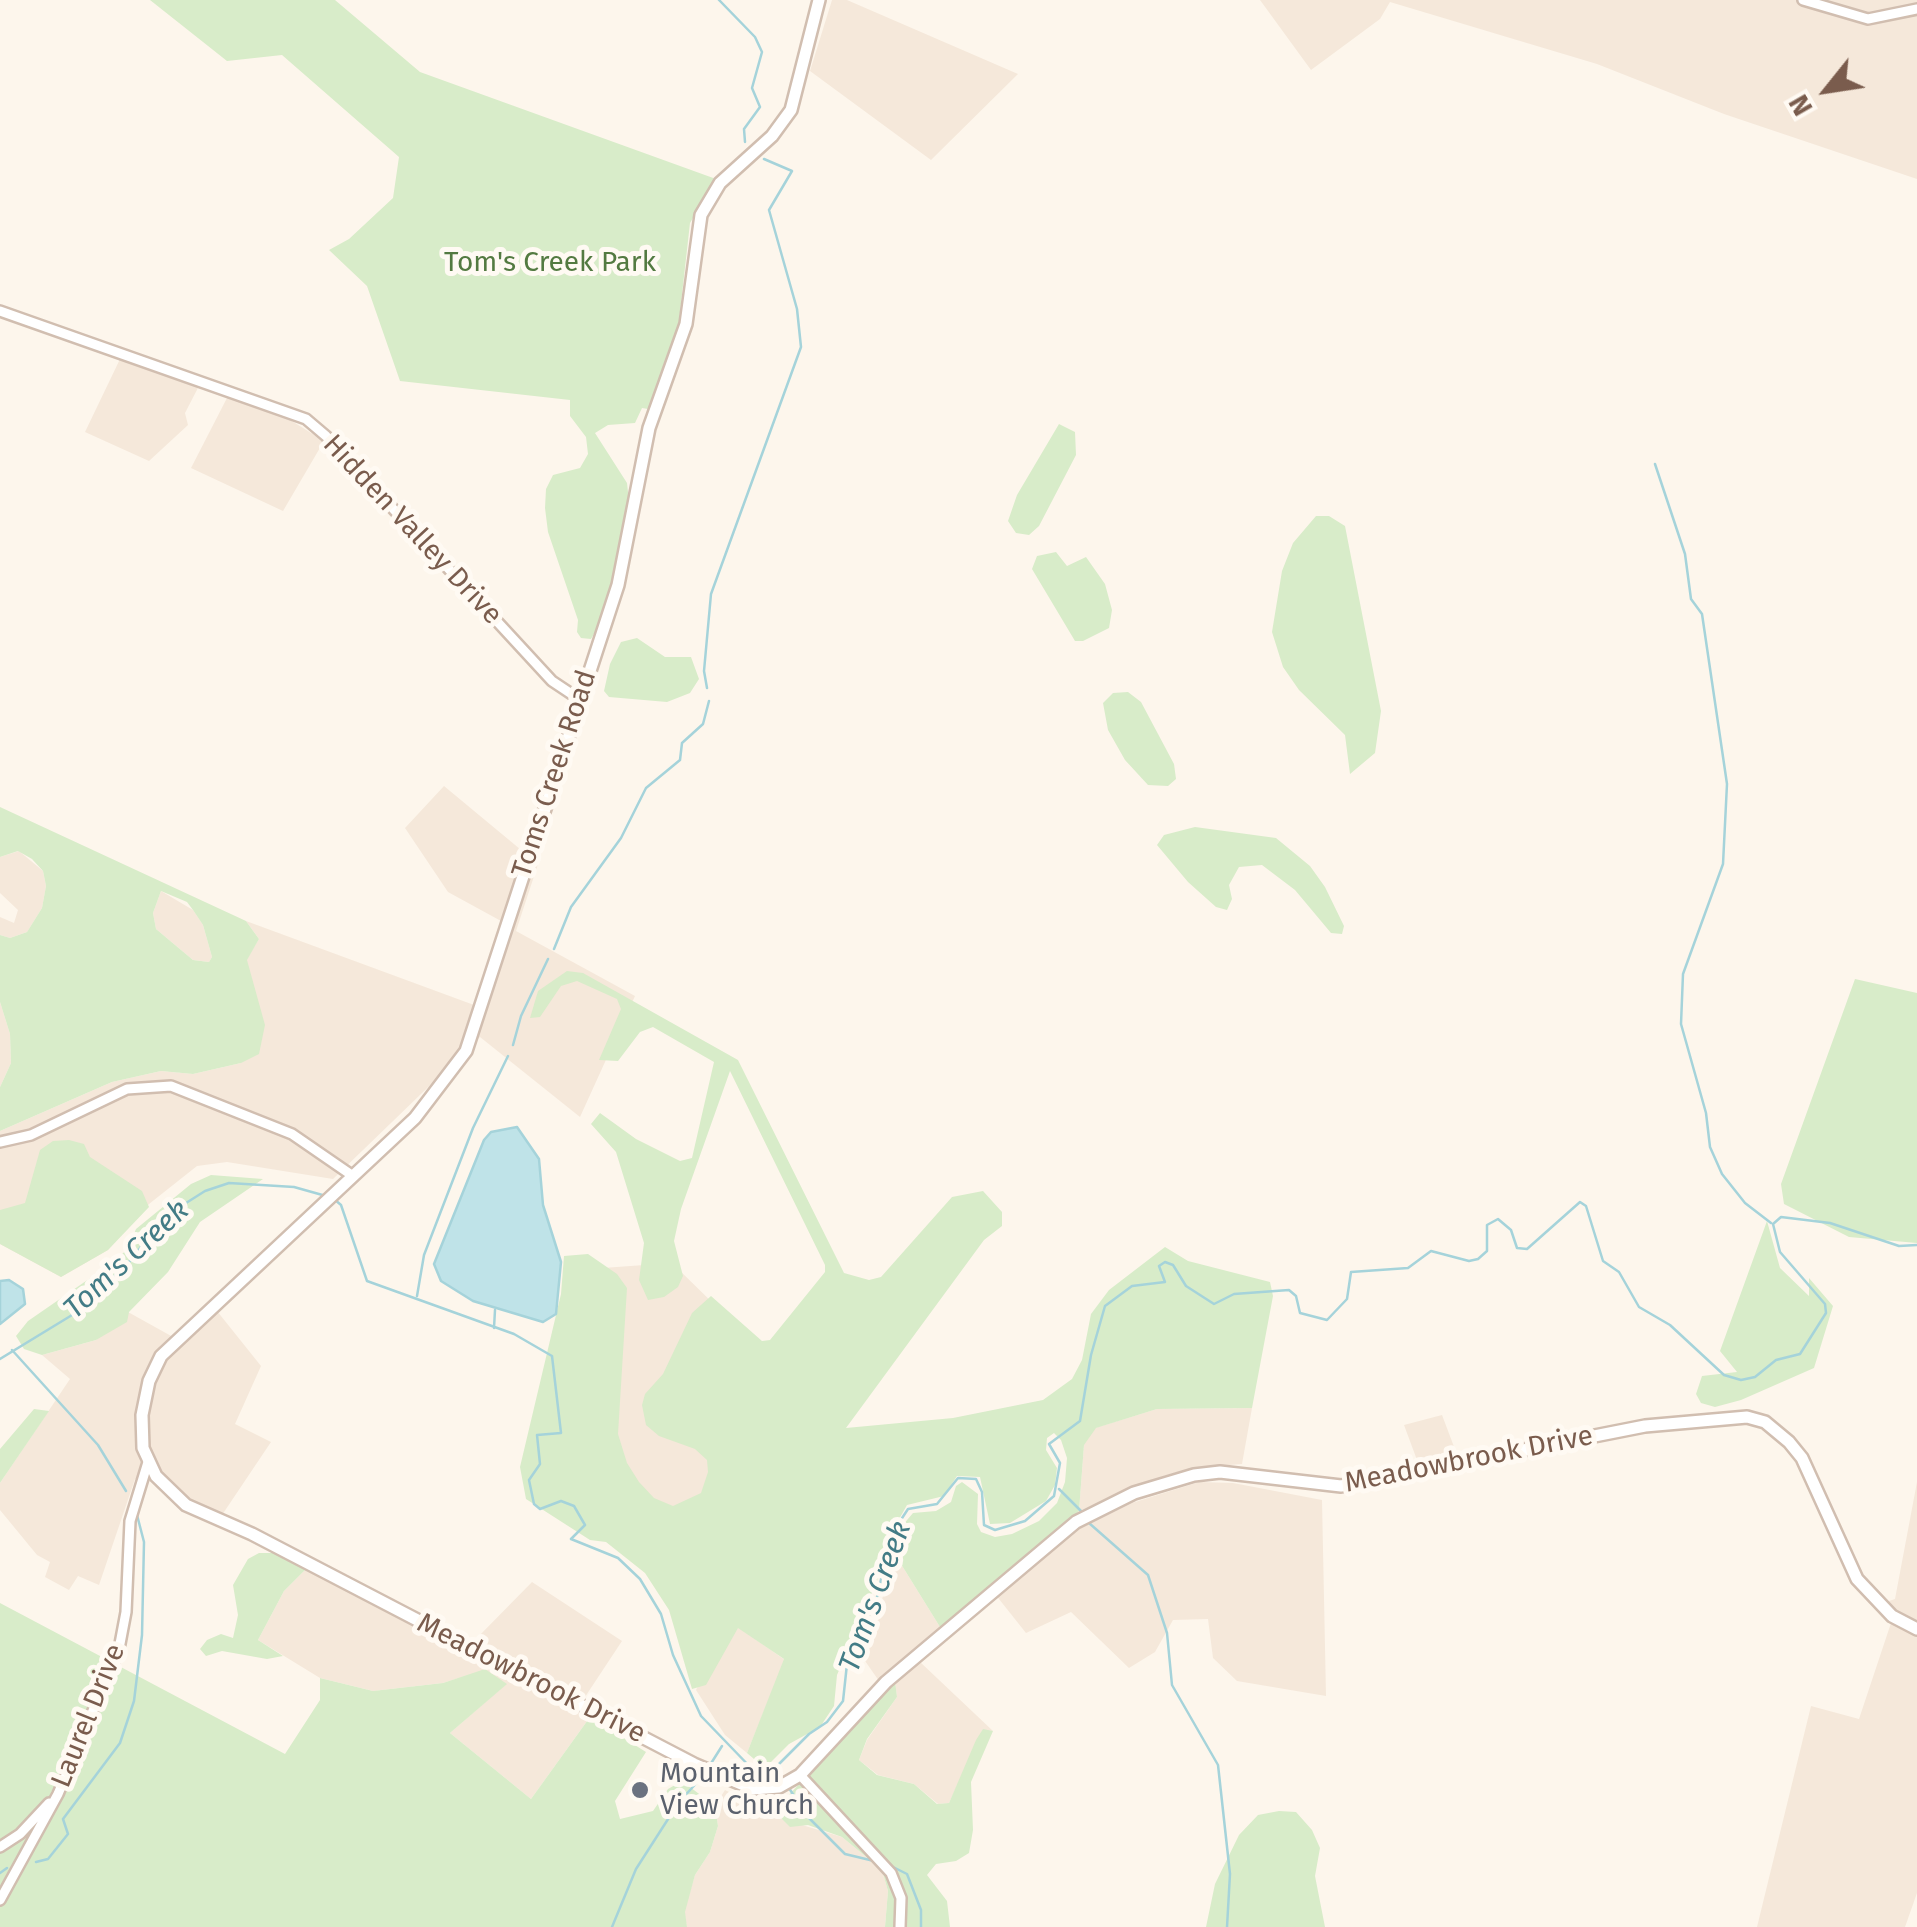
<!DOCTYPE html>
<html>
<head>
<meta charset="utf-8">
<style>
  body { margin:0 }
  #map { position:relative; width:1917px; height:1927px; overflow:hidden; background:#fdf6ec; font-family:"Fira Sans",sans-serif }
  canvas { display:block }
  .north { position:absolute; left:1777px; top:40px; width:100px; height:100px; -webkit-text-stroke:8px #fffaf3; paint-order:stroke; rotate:240deg; font-size:28px; font-weight:700; line-height:40px; text-align:center; color:#7a5c4d }
  .north::after { content:''; display:block; margin:auto; width:35px; height:45px; background:#7a5c4d; clip-path:polygon(50% 0,100% 100%,50% 72%,0 100%) }
</style>
</head>
<body>
<div id="map">
<canvas width="1917" height="1927"></canvas>
<div class="north">N</div>
</div>
<script>
const g = document.querySelector('canvas').getContext('2d');
g.lineJoin = 'round';
function fill(path, color) { g.fillStyle = color; g.fill(path, 'evenodd'); }
const toPath = rows => new Path2D(rows.map(r => 'M' + r).join(''));
function trace(path, color, width, dash) { g.strokeStyle = color; g.lineWidth = width; g.lineCap = dash ? 'butt' : 'round'; g.setLineDash(dash || []); g.stroke(path); }
function write(font, color, halo, rows, align = 'center') {
  g.font = font + ' "Fira Sans",sans-serif'; g.lineWidth = 10; g.setLineDash([]); g.textBaseline = 'middle'; g.strokeStyle = halo; g.fillStyle = color; for (const [text, x, y, turn = 0] of rows) {
    g.save(); g.translate(x, y); g.rotate((+turn || 0) * Math.PI / 180); g.textAlign = isNaN(turn) ? turn : align; if (halo) g.strokeText(text, 0, 0); g.fillText(text, 0, 0); g.restore();
  }
}
fill(toPath([
  [832,0,847,0,1018,74,931,160,810,71],
  [1260,0,1917,0,1917,179,1724,114,1597,64,1390,2,1380,19,1311,70],
  [121,357,200,384,185,413,188,425,149,461,85,432],
  [228,396,274,410,324,441,283,511,191,468],
  [444,786,538,864,516,931,635,996,580,1117,480,1037,333,1179,227,1162,197,1166,149,1204,108,1250,61,1277,0,1244,0,1131,112,1082,161,1071,193,1074,241,1063,257,1001,246,960,259,939,246,921,474,1005,501,921,448,892,405,828],
  [19,851,43,871,46,886,42,908,27,932,10,938,0,935,0,917,14,923,18,910,0,893,0,857],
  [161,891,193,910,203,925,212,957,209,962,193,960,156,929,153,913],
  [0,1002,10,1034,11,1063,0,1087],
  [672,1263,722,1312,736,1472,667,1537,592,1445,589,1269],
  [217,1311,261,1366,235,1424,271,1442,222,1515,153,1482,135,1479,99,1585,78,1576,69,1590,45,1577,50,1562,37,1555,0,1510,0,1483,70,1379,42,1355,96,1340,128,1312,182,1342],
  [1252,1408,1242,1464,1192,1468,1163,1476,1079,1511,1085,1431,1157,1409],
  [1442,1415,1456,1452,1417,1460,1404,1425],
  [1199,1482,1233,1483,1322,1500,1326,1696,1237,1681,1213,1658,1208,1619,1173,1620,1155,1652,1129,1668,1071,1612,1026,1633,995,1594,1073,1532,1132,1503],
  [1917,1482,1917,1625,1883,1603,1895,1599],
  [896,1556,940,1627,879,1681,863,1658],
  [306,1569,590,1717,531,1799,450,1733,506,1684,485,1670,443,1683,373,1691,320,1678,258,1640,284,1591],
  [532,1582,622,1641,583,1700,476,1639],
  [731,1622,785,1660,747,1753,725,1735,696,1690],
  [1891,1623,1917,1635,1917,1893,1905,1927,1757,1927,1811,1706,1859,1719],
  [919,1661,993,1731,983,1730,949,1803,938,1804,914,1784,878,1775,859,1760,867,1740,897,1697,895,1681],
  [725,1790,749,1802,787,1797,782,1819,842,1837,882,1870,888,1891,885,1927,687,1927,684,1912,695,1875,710,1852,718,1826,715,1806]
]), '#f5e8da');
fill(toPath([
  [150,0,335,0,420,72,716,179,690,223,678,330,648,409,642,408,635,423,608,425,595,433,627,483,629,501,620,557,601,622,591,639,581,638,577,632,578,620,548,532,545,508,546,489,553,475,580,468,588,454,586,437,570,416,570,400,400,381,367,286,329,250,349,239,393,198,399,157,282,55,227,61],
  [1059,424,1075,432,1076,455,1039,526,1029,535,1016,533,1008,521,1017,495],
  [1316,516,1329,516,1345,526,1381,711,1375,753,1350,774,1345,735,1299,690,1283,667,1272,632,1282,571,1293,543],
  [1056,552,1067,566,1086,557,1105,584,1112,610,1109,628,1083,641,1075,641,1032,569,1037,556],
  [637,638,665,657,691,657,699,679,690,693,667,702,609,697,604,691,610,664,621,642],
  [1128,692,1141,702,1174,764,1176,779,1168,786,1148,785,1125,760,1108,730,1103,703,1113,693],
  [0,807,246,921,259,939,247,960,265,1025,259,1054,241,1063,193,1074,161,1071,112,1082,0,1131,0,1087,11,1063,10,1034,0,1002,0,935,10,938,27,932,42,908,46,886,43,871,32,859,18,851,0,857],
  [161,891,187,902,193,910,203,925,212,957,209,962,193,960,156,929,153,913],
  [1195,827,1276,838,1310,866,1325,887,1344,926,1342,934,1331,933,1295,890,1262,865,1239,867,1229,885,1232,899,1227,910,1216,907,1188,882,1157,845,1164,835],
  [567,971,583,973,738,1060,844,1273,869,1280,881,1277,952,1197,983,1191,1002,1212,1002,1226,984,1240,846,1428,953,1418,1043,1400,1072,1379,1082,1360,1091,1314,1109,1290,1165,1247,1188,1261,1270,1282,1273,1296,1252,1408,1157,1409,1096,1428,1084,1445,1079,1511,940,1627,896,1556,896,1533,913,1513,936,1511,951,1502,956,1486,962,1482,978,1494,977,1524,981,1532,995,1537,1012,1534,1039,1521,1057,1503,1065,1482,1067,1458,1061,1440,1054,1433,1047,1438,1046,1450,1057,1468,1055,1485,1046,1501,1010,1523,990,1524,980,1477,957,1476,944,1496,907,1505,888,1539,877,1581,837,1675,834,1706,820,1727,789,1744,768,1765,761,1765,747,1753,784,1659,738,1628,706,1685,692,1689,669,1610,645,1573,606,1542,590,1540,526,1499,520,1467,561,1294,564,1256,588,1254,617,1274,627,1288,618,1434,627,1463,639,1482,654,1498,673,1506,701,1493,708,1472,707,1460,695,1449,659,1436,646,1425,642,1405,645,1394,663,1374,692,1313,711,1296,762,1341,770,1340,825,1272,825,1265,730,1071,681,1209,674,1241,683,1276,678,1287,664,1297,648,1300,639,1280,644,1243,616,1152,591,1124,600,1113,636,1139,680,1161,692,1158,714,1062,653,1027,640,1032,618,1061,599,1060,621,1009,617,999,577,981,561,986,540,1017,530,1018,538,991],
  [1855,979,1917,993,1917,1243,1849,1237,1784,1204,1781,1184],
  [69,1140,84,1144,90,1157,142,1191,149,1207,108,1250,61,1277,0,1244,0,1210,25,1203,40,1150,53,1141],
  [211,1175,263,1179,200,1222,168,1272,129,1312,127,1322,96,1340,42,1355,24,1349,16,1336,28,1321,99,1272,127,1250,136,1229,191,1184],
  [1767,1221,1780,1268,1809,1296,1809,1278,1833,1306,1814,1368,1741,1400,1715,1407,1701,1403,1696,1394,1702,1376,1737,1372,1720,1351],
  [34,1409,49,1411,0,1483,0,1449],
  [259,1553,278,1553,306,1569,284,1591,258,1640,283,1656,267,1659,222,1651,206,1656,200,1649,207,1640,221,1634,233,1638,238,1615,233,1585,248,1559],
  [0,1603,285,1754,320,1700,320,1678,373,1691,443,1683,485,1669,507,1684,450,1733,531,1799,590,1717,646,1752,615,1801,620,1819,653,1811,668,1789,682,1781,715,1806,718,1826,710,1852,695,1875,685,1912,687,1927,0,1927],
  [895,1681,897,1697,867,1739,859,1760,877,1775,914,1784,937,1804,949,1803,976,1740,983,1729,993,1731,971,1782,973,1830,969,1853,956,1861,936,1864,927,1875,947,1901,950,1927,885,1927,888,1891,882,1870,842,1837,808,1825,790,1827,782,1819,787,1797],
  [1279,1811,1296,1812,1312,1830,1320,1848,1315,1876,1325,1927,1206,1927,1215,1884,1239,1835,1258,1815]
]), '#d8ecc9');
const water = toPath([
  [517,1127,539,1159,543,1205,561,1262,556,1314,543,1322,473,1301,441,1281,434,1264,484,1140,491,1132,517,1127],
  [9,1280,23,1289,25,1304,0,1324,0,1281,9,1280]
]);
fill(water, '#bfe3e8');
trace(water, '#a5d3da', 2.5);
trace(toPath([
  [719,0,755,37,762,52,752,88,760,107,744,129,745,142],
  [1655,464,1685,554,1691,599,1702,614,1727,784,1723,864,1683,974,1681,1024,1706,1113,1710,1147,1722,1174,1745,1203,1771,1223],
  [707,688,704,671,711,594,801,347,797,309,769,210,792,171,764,159],
  [554,949,571,907,621,838,646,788,680,760,682,743,703,724,709,701],
  [513,1045,521,1016,548,959],
  [334,1199,341,1205,367,1281,514,1334,552,1356,561,1433,537,1435,540,1464,529,1480,534,1504,540,1509,561,1501,574,1506,585,1525,571,1539,618,1558,640,1579,661,1614,673,1655,701,1716,755,1772,775,1768,809,1734,827,1722,843,1701,847,1664,860,1649,858,1631,875,1606,891,1535,908,1509,937,1504,958,1478,976,1479,982,1492,984,1525,995,1530,1025,1521,1054,1496,1060,1463,1049,1444,1080,1421,1091,1355,1105,1306,1132,1286,1165,1282,1159,1266,1165,1262,1173,1265,1186,1286,1214,1304,1234,1294,1289,1290,1296,1296,1300,1313,1327,1320,1347,1299,1351,1272,1408,1268,1431,1251,1469,1261,1478,1259,1487,1251,1487,1225,1498,1219,1511,1230,1517,1248,1527,1249,1580,1202,1586,1206,1603,1261,1619,1272,1639,1307,1670,1325,1724,1375,1741,1380,1755,1377,1776,1360,1800,1354,1826,1313,1825,1304,1780,1252,1773,1224,1781,1217,1830,1223,1899,1246,1917,1245],
  [417,1296,424,1255,473,1128,508,1056],
  [494,1328,495,1310],
  [12,1350,98,1445,126,1491],
  [0,1359,77,1312,130,1261,164,1217,205,1191,229,1183,294,1187,326,1196],
  [1059,1489,1082,1512],
  [1089,1523,1148,1575,1167,1633,1172,1685,1218,1765,1230,1874,1227,1927],
  [710,1765,722,1746],
  [775,1768,784,1781],
  [789,1788,806,1815,845,1854,874,1861],
  [36,1862,48,1859,68,1834,63,1819,120,1743,134,1701,142,1635,144,1542,137,1515],
  [887,1864,907,1874,921,1910,921,1927],
  [0,1873,7,1868],
  [612,1927,636,1869,679,1802,703,1776]
]), '#a5d3da', 2.5);
const minor = toPath([
  [1803,0,1868,19,1917,9],
  [0,311,306,419,326,436,552,681,579,699],
  [0,1142,31,1135,127,1089,171,1086,292,1134,353,1176],
  [800,1775,891,1873,901,1898,900,1927],
  [0,1847,20,1834,49,1803],
  [0,1900,58,1794,119,1649,126,1612,130,1521,148,1462]
]);
const tertiary = toPath([
  [819,0,791,110,772,136,720,183,701,215,686,324,649,428,618,585,466,1051,415,1118,161,1356,149,1381,142,1415,143,1448,156,1476,186,1505,252,1534,694,1764,753,1789,779,1787,800,1775,886,1682,1076,1522,1134,1493,1194,1475,1220,1472,1341,1486,1645,1426,1747,1417,1765,1422,1789,1442,1802,1458,1857,1579,1892,1616,1917,1629]
]);
trace(minor, '#d1beb0', 14);
trace(tertiary, '#d1beb0', 16);
trace(minor, '#fff', 9);
trace(tertiary, '#fff', 11);
for (const [x, y, r, color] of [
  [640,1790,10,"#6b7280"]
]) { const dot = new Path2D(); dot.arc(x, y, r, 0, 2 * Math.PI); g.fillStyle = color; g.fill(dot); trace(dot, '#fffaf3', 4); }
write('28px', '#537a41', '#fffaf3', [
  ["Tom's Creek Park",550,263]
]);
write('28px', '#7a5c4d', '#fffaf3', [
  ["Hidden Valley Drive",412,530,47],
  ["Toms Creek Road",555,774,-72],
  ["Meadowbrook Drive",1469,1460,-11],
  ["Meadowbrook Drive",531,1679,27],
  ["Laurel Drive",89,1716,-68]
]);
write('28px', '#5b616d', '#fffaf3', [
  ["Mountain",660,1774],
  ["View Church",660,1806]
], 'left');
write('italic 30px', '#437c86', '#fffaf3', [
  ["Tom's Creek",127,1260,-43],
  ["Tom's Creek",876,1597,-70]
]);
</script>
</body>
</html>
